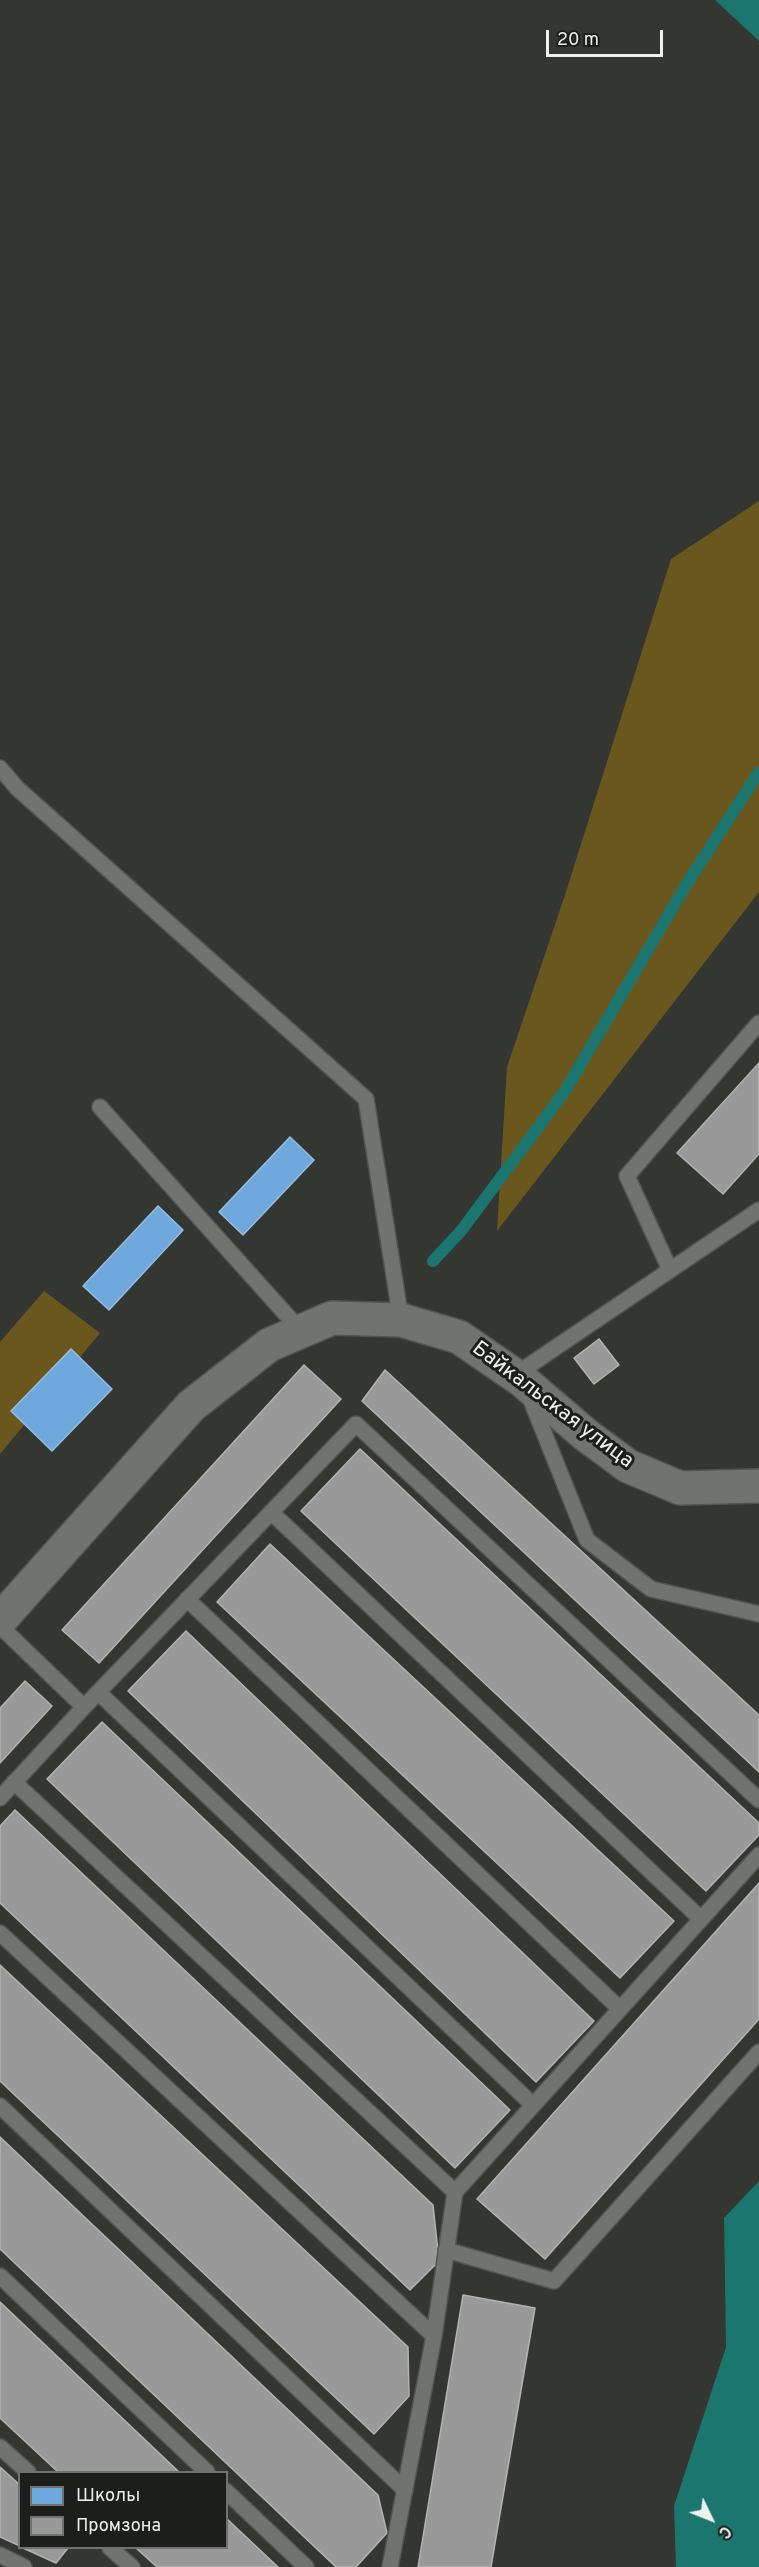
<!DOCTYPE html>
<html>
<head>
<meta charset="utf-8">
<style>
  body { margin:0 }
  #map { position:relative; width:759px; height:2567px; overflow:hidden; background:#343632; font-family:Overpass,sans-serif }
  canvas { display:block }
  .legend { position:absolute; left:18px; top:2471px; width:210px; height:78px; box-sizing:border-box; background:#1c1e1b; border:2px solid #70726f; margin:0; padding:8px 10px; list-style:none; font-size:18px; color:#eef1ed }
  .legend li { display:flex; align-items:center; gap:12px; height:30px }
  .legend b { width:30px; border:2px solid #70726f }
  .north { position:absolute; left:681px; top:2489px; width:60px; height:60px; -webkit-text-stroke:4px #1c1e1b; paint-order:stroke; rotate:133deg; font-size:16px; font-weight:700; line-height:24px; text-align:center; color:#eef1ed }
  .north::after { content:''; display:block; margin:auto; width:21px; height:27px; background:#eef1ed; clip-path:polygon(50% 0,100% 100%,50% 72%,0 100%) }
  .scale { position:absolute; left:546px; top:30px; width:117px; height:27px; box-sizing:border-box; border:3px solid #eef1ed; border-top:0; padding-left:8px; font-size:18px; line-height:21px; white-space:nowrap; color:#eef1ed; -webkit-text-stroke:4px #1c1e1b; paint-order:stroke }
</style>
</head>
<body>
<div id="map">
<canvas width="759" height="2567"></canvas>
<ul class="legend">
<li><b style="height:16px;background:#6fa8dc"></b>Школы</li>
<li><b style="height:16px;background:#999"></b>Промзона</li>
</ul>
<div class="north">С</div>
<div class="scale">20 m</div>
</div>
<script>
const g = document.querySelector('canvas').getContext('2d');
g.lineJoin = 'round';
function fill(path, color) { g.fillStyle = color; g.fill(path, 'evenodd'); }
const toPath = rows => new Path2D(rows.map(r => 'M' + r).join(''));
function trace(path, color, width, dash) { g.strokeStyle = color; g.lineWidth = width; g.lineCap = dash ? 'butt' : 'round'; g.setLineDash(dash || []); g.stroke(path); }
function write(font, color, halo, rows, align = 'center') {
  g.font = font + ' Overpass,sans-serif'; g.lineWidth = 6; g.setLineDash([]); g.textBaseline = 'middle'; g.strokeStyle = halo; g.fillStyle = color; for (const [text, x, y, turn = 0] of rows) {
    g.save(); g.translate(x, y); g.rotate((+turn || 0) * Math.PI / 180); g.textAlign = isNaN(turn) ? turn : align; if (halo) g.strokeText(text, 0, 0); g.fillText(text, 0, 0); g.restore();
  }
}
fill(toPath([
  [759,501,759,892,497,1231,507,1067,564,898,671,559],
  [44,1291,100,1333,0,1454,0,1342]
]), '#6a571e');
fill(toPath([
  [715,0,759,0,759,41],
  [759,2181,759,2567,676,2567,674,2506,726,2347,724,2218]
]), '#1b766f');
const schools = toPath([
  [290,1137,314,1160,243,1235,219,1212,290,1137],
  [158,1206,183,1230,109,1310,83,1286,158,1206],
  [71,1349,112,1389,52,1451,11,1411,71,1349]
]);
fill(schools, '#6fa8dc');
trace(schools, '#95bee1', 1.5);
const industry = toPath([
  [759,1063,759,1154,723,1194,677,1153,759,1063],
  [599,1339,619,1365,594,1384,574,1358,599,1339],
  [304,1365,341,1399,99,1663,62,1630,304,1365],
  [385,1370,759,1715,759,1772,362,1401,385,1370],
  [360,1449,759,1823,759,1835,706,1891,301,1511,360,1449],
  [270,1544,674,1921,620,1978,217,1602,270,1544],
  [186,1631,594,2021,536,2082,128,1691,186,1631],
  [25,1681,52,1706,0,1763,0,1708,25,1681],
  [102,1722,510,2110,455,2168,47,1779,102,1722],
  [15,1810,433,2205,439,2261,410,2290,0,1903,0,1826,15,1810],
  [759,1883,759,2019,545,2259,477,2199,759,1883],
  [0,1965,408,2347,409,2396,374,2434,0,2081,0,1965],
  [0,2137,378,2495,387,2533,356,2567,336,2567,0,2249,0,2137],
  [463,2295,535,2308,491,2567,418,2567,463,2295],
  [0,2302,179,2472,58,2472,0,2418,0,2302],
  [0,2467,20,2485,20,2546,0,2537,0,2467],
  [226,2518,278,2567,157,2567,136,2548,226,2548,226,2518],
  [23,2548,68,2548,56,2563,23,2548]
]);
fill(industry, '#999');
trace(industry, '#b2b3b2', 1.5);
trace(toPath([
  [433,1261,461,1231,565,1091,686,885,759,772]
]), '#1b766f', 12);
const lane = toPath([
  [0,768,17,788,366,1099,401,1320],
  [100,1107,301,1331],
  [670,1270,627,1176,759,1023],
  [515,1375,759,1210],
  [530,1398,587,1540,651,1589,759,1614],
  [271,1512,701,1919],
  [187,1599,620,2009],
  [0,1626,84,1707],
  [98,1692,533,2105],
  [14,1782,455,2192],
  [0,1798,84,1707,356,1424,759,1800],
  [0,1933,434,2336],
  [0,2106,405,2490],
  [446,2250,554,2281,759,2052],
  [0,2276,207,2472],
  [0,2447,28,2472],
  [226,2491,306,2567],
  [110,2548,132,2567],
  [0,2555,24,2567],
  [390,2567,434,2336,455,2192,759,1855]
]);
const secondary = toPath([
  [0,1620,191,1406,269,1345,332,1318,401,1320,459,1337,523,1381,586,1435,628,1466,680,1488,759,1486]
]);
trace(lane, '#525451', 18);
trace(secondary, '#525451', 36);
trace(lane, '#717371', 15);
trace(secondary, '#717371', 33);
write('21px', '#eef1ed', '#1c1e1b', [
  ["Байкальская улица",552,1406,37]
]);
</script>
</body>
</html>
